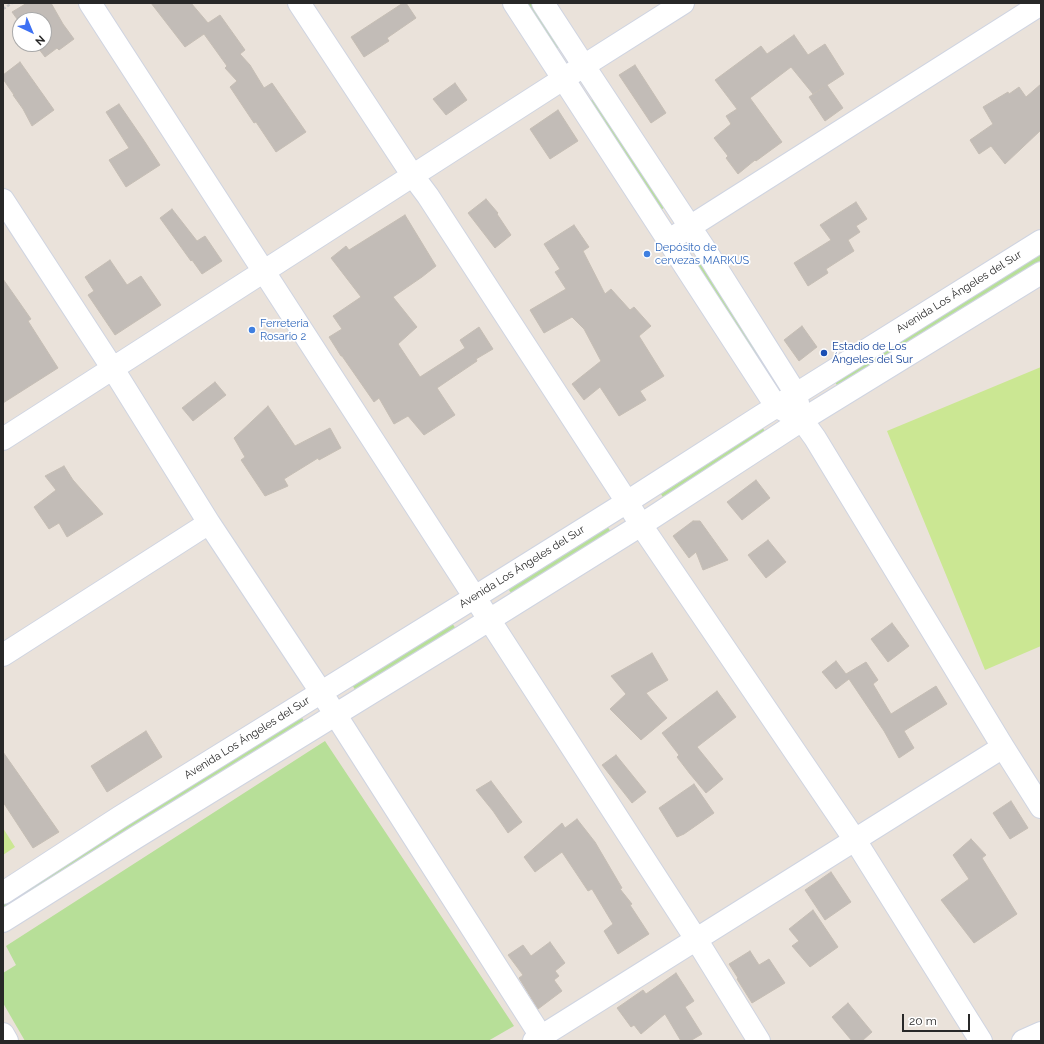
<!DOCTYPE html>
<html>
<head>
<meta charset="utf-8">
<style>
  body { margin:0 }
  #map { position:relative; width:1044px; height:1044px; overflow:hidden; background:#eae2da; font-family:Raleway,sans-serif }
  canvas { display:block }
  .frame { position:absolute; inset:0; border:4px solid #282828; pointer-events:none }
  .north { position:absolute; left:12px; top:12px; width:40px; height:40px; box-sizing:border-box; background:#fff; border:1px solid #a9a9a9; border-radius:50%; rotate:136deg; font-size:11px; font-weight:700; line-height:16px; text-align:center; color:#282828 }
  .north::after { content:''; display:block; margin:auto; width:14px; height:18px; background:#3e71f3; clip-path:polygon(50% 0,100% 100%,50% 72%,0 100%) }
  .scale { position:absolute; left:902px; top:1014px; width:68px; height:18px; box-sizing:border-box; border:2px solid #282828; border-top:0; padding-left:5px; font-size:12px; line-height:14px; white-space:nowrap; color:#282828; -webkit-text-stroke:3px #fff; paint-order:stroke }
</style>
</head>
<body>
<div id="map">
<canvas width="1044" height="1044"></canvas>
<div class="frame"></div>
<div class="north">N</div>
<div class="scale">20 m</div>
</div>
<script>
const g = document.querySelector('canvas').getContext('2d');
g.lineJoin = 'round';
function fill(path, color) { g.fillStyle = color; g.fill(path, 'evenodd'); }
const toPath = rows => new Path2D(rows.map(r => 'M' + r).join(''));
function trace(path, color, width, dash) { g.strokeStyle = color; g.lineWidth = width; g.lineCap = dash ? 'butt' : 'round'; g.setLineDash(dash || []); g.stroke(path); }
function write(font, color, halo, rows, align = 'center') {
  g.font = font + ' Raleway,sans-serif'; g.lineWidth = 3.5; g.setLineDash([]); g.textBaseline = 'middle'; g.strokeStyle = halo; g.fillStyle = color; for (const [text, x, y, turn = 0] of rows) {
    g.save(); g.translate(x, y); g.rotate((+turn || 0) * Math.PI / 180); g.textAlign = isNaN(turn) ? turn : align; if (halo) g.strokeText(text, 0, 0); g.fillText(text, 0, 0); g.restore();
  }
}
fill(toPath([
  [526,3,533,3,561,46,556,49],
  [594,98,665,207,661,210,590,101],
  [1041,253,1041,260,838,387,835,382],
  [697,258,770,370,765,373,693,261],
  [763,428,766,434,664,499,661,494],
  [607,526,611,532,511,593,507,587],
  [452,623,456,629,356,691,352,685],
  [301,716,304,721,127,831,3,911,3,904],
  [325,741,514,1026,488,1041,25,1041,3,1003,3,973,16,965,6,946]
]), '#b7df98');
fill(toPath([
  [1041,367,1041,646,985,670,887,431],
  [3,828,15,847,3,855]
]), '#cbe793');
const building = toPath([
  [27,3,51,3,63,24,74,39,59,50,57,48,45,57,35,44,44,44,44,20,20,20,20,23,12,12,27,3],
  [151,3,191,3,208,23,220,15,245,50,240,54,250,65,264,88,272,83,306,132,276,152,256,122,254,123,230,87,237,81,225,68,227,66,204,34,185,47,151,3],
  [403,3,406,3,416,18,387,38,389,41,364,57,351,37,403,3],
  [794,35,808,55,825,44,844,74,827,85,843,108,825,121,809,97,824,87,813,94,791,67,750,98,782,142,756,161,755,160,738,174,726,158,728,156,714,138,731,124,726,116,737,109,715,80,761,46,767,54,794,35],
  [20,62,54,110,32,126,23,109,13,95,14,95,3,79,3,75,20,62],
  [635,65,666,113,651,123,619,75,635,65],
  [455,83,467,100,446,115,433,99,455,83],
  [1041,84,1041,130,1005,164,991,146,979,154,970,140,993,124,983,107,1008,92,1009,94,1019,87,1026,97,1041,84],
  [119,104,143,139,160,165,126,187,109,160,129,148,106,112,119,104],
  [558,110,578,141,550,159,530,129,558,110],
  [486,199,498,213,497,214,511,235,495,248,468,213,486,199],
  [856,202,867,219,856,226,860,232,848,240,854,251,826,269,828,273,808,286,794,263,831,240,820,225,856,202],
  [172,209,197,241,205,236,222,261,202,274,192,260,191,261,160,218,172,209],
  [405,215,436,266,422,277,393,297,417,327,398,344,420,377,465,348,460,340,479,327,493,349,476,359,477,361,437,388,455,415,424,435,408,416,394,424,379,398,374,402,342,356,341,356,329,337,342,329,333,316,361,297,331,258,346,246,349,250,405,215],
  [574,225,589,247,583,251,605,294,611,289,630,310,634,307,651,326,639,336,664,376,640,391,646,400,619,416,600,387,584,400,572,384,601,361,584,329,572,317,544,333,530,310,566,289,555,272,560,269,544,244,574,225],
  [110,260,127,285,141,276,161,305,115,335,88,295,94,291,85,277,110,260],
  [3,279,31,319,28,321,58,368,3,403,3,279],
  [802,326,817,347,799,361,784,340,802,326],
  [215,382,226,395,193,421,182,408,215,382],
  [268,406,295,446,330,428,341,448,319,460,318,458,284,479,288,486,265,496,241,460,245,457,234,438,268,406],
  [64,466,73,480,103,514,67,537,59,523,49,529,34,507,56,490,45,476,64,466],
  [756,480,770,498,742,520,727,502,756,480],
  [693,521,700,521,728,560,703,570,696,552,689,558,673,536,693,521],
  [768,540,786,562,766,578,748,555,768,540],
  [892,623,909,646,888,662,871,639,892,623],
  [652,653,668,680,646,693,667,718,641,740,610,709,626,694,611,676,652,653],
  [836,661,846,674,866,662,878,680,873,684,891,714,936,686,947,704,904,731,914,748,899,758,884,731,849,679,836,689,822,672,836,661],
  [717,691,736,717,697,747,723,779,706,793,690,774,677,757,679,755,662,733,717,691],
  [146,731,162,757,107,792,91,766,146,731],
  [3,752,59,832,33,848,3,802,3,752],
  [616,755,646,792,632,803,602,765,616,755],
  [491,781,522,822,508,833,493,811,476,790,491,781],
  [694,784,714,813,684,834,677,837,659,808,694,784],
  [1011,801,1028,828,1010,839,993,813,1011,801],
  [577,819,595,842,622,888,620,889,632,904,630,905,649,934,618,954,604,931,613,924,592,889,588,891,562,852,535,872,524,857,562,823,565,828,577,819],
  [971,839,986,855,982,858,1017,914,974,943,941,900,969,879,953,855,971,839],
  [831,872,851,902,825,920,805,890,831,872],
  [813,910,838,947,810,967,792,946,799,941,789,929,813,910],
  [550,942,565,963,555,971,559,976,554,980,562,991,538,1009,519,978,523,975,508,955,523,945,531,956,550,942],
  [750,951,759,965,769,959,785,983,752,1003,737,979,738,978,729,964,750,951],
  [676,973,694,1001,685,1007,702,1034,690,1041,681,1041,665,1014,641,1034,634,1025,631,1027,617,1008,643,990,646,994,676,973],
  [848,1003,872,1032,862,1041,852,1041,832,1017,848,1003]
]);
fill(building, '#c2bcb7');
trace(building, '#c5bdb4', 1);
const minor = toPath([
  [90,3,696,939,759,1041],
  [299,3,413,176,428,196,627,502,641,525,855,840,981,1041],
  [514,3,776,406,802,420,815,438,1003,747,1041,807],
  [543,3,584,66,704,248,796,394,799,408],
  [3,200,113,369,209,523,321,692,544,1041],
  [677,235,1041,4],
  [3,439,563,79,683,3],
  [3,655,209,523],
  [3,893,120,817,475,597,627,502,761,416,1041,241],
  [3,921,135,838,465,635,641,525,802,420,1041,273],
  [3,1034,7,1041],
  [534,1041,1003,747],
  [1023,1041,1041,1033]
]);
trace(minor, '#cfd4e1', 24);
trace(toPath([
  [3,9,12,3]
]), '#c3c3c3', 2.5, [3, 2]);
trace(minor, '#fff', 22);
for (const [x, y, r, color] of [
  [647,254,4,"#3f7fe0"],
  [252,330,4,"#3f7fe0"],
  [824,353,4,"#1a4fb4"]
]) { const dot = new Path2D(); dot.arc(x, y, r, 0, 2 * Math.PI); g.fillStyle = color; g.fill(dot); trace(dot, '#fff', 1.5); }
write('11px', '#366cbe', '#fff', [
  ["Depósito de",655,248],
  ["cervezas MARKUS",655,261],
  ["Ferreteria",260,324],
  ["Rosario 2",260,337]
], 'left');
write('11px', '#282828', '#fff', [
  ["Avenida Los Ángeles del Sur",959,292,-32],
  ["Avenida Los Ángeles del Sur",522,567,-32],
  ["Avenida Los Ángeles del Sur",247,738,-32]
]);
write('11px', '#164399', '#fff', [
  ["Estadio de Los",832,347],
  ["Ángeles del Sur",832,360]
], 'left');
</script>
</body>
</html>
